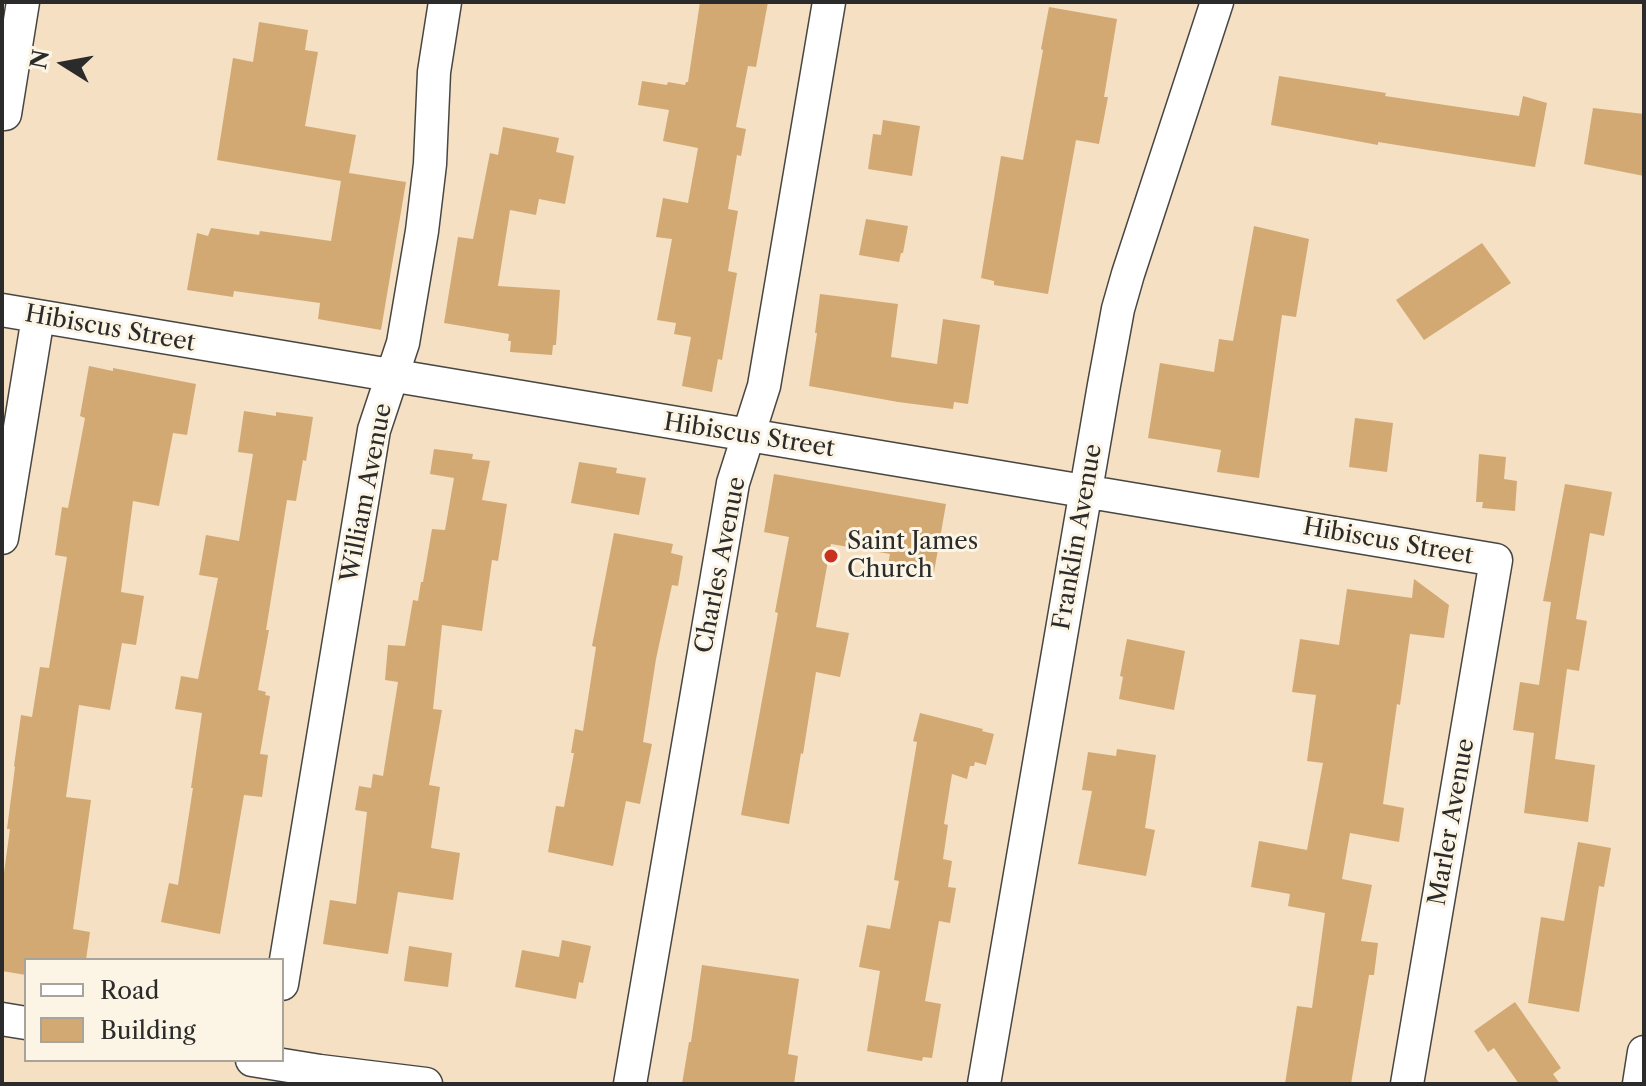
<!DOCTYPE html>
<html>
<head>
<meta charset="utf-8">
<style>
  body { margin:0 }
  #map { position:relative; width:1646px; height:1086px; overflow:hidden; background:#f5e0c4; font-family:"Libre Caslon Text",serif }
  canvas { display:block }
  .frame { position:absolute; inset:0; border:4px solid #2b2b2b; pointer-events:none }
  .legend { position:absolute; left:24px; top:958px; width:260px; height:104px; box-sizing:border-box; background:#fcf5e5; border:2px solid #a8a49b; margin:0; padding:10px 14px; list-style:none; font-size:24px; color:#2b2b2b }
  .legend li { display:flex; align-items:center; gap:16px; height:40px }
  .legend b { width:40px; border:2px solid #a8a49b }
  .north { position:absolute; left:24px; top:24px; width:80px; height:80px; -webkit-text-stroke:6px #fcf5e5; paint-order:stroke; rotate:281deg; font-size:22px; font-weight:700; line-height:32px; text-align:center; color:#2b2b2b }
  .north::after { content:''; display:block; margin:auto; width:28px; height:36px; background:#2b2b2b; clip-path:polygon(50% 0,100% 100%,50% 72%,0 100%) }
</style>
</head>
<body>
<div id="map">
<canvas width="1646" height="1086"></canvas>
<div class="frame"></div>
<ul class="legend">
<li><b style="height:10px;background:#fff"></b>Road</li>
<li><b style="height:22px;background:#d2a973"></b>Building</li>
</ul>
<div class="north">N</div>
</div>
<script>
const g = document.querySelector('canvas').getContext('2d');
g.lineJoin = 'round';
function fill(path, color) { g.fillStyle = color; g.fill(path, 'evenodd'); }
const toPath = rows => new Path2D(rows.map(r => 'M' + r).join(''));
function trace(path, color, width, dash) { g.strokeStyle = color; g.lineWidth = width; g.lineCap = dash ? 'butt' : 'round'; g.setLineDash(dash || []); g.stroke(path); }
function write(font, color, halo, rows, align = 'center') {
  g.font = font + ' "Libre Caslon Text",serif'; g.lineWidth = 6; g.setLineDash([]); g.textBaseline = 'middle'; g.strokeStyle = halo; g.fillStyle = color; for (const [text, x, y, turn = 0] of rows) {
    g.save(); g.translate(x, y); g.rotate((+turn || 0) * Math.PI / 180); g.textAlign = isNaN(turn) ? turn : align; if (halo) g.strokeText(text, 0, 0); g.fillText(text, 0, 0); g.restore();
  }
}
fill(toPath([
  [700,2,768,2,756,67,748,66,736,127,746,129,741,156,737,155,728,209,738,211,728,271,737,273,722,360,718,359,712,392,682,386,691,337,674,334,676,323,657,320,672,239,656,237,663,198,688,203,698,148,663,141,669,110,638,105,642,81,667,85,668,82,685,85,686,82,688,82],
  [1049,7,1117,19,1104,97,1108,97,1099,144,1076,140,1048,294,994,285,994,281,981,278,1001,156,1023,160,1043,50,1041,49],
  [259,22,308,30,305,50,318,52,305,126,356,135,349,173,406,182,381,330,318,319,320,303,234,291,233,297,187,290,197,233,208,236,211,228,259,235,260,231,331,241,341,181,217,160,233,58,253,62],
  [1279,76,1386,93,1385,96,1519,116,1523,96,1547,103,1535,167,1378,142,1378,145,1271,125],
  [1593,108,1644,114,1644,176,1584,164],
  [883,120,920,126,912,176,868,169,873,134,881,135],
  [503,127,559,138,556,152,574,156,565,204,539,199,536,215,510,210,498,286,560,290,556,345,553,345,552,355,510,352,511,341,508,341,509,334,444,323,458,237,473,239,490,153,498,155],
  [866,219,908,226,903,253,901,253,899,262,859,255],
  [1254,226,1309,239,1296,317,1282,315,1259,478,1217,472,1221,450,1148,438,1160,363,1214,372,1219,339,1233,341],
  [1482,243,1511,283,1424,340,1396,300],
  [820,294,898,304,891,357,937,364,943,319,980,325,968,404,954,402,953,409,898,402,809,386,817,333,815,333],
  [89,366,113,371,113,368,196,384,187,435,173,433,159,506,133,501,121,592,144,596,136,645,122,643,110,710,79,705,66,797,91,800,73,929,90,932,86,960,26,960,26,975,2,971,2,887,10,829,7,829,15,767,14,766,21,715,32,717,40,667,49,668,67,557,55,555,62,507,68,508,85,418,80,416],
  [244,411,276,416,276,412,313,417,306,461,303,460,296,501,287,500,266,630,269,630,258,690,266,692,265,695,270,696,260,754,268,755,262,797,244,795,220,934,161,922,169,883,178,885,193,788,191,788,202,713,175,709,181,676,198,679,218,578,199,575,206,535,239,541,253,454,238,452],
  [1355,418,1393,423,1387,472,1349,467],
  [434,449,473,454,472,459,490,461,482,500,507,504,498,561,492,560,482,631,442,625,433,709,442,710,429,785,440,787,431,848,460,853,453,900,398,892,388,954,323,944,330,900,356,904,367,812,355,810,359,786,371,788,373,774,383,776,398,682,385,680,388,645,405,646,413,600,418,601,421,582,423,582,432,529,445,530,454,478,430,474],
  [1479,454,1506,457,1504,479,1517,481,1515,511,1482,508,1483,502,1476,502],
  [579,462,617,468,616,473,646,478,639,515,571,503],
  [774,474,946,504,934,572,888,564,890,554,831,544,816,627,849,633,840,677,816,672,803,754,801,753,789,824,741,815,778,613,775,612,789,537,764,532],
  [1565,484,1612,492,1604,536,1590,533,1576,619,1587,621,1579,671,1567,669,1555,759,1595,765,1588,822,1524,813,1534,733,1513,730,1520,682,1539,685,1551,602,1543,601],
  [614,533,673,544,671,553,683,556,678,586,672,585,656,659,643,742,652,744,640,804,626,801,613,866,548,852,556,806,564,807,574,753,571,753,575,729,583,731,596,647,592,646],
  [1414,579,1449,605,1444,638,1410,634,1400,705,1397,704,1383,804,1404,808,1399,842,1350,833,1342,879,1372,885,1361,941,1378,943,1374,975,1369,975,1351,1084,1285,1084,1297,1006,1312,1008,1325,913,1288,906,1290,894,1251,887,1259,841,1307,850,1323,763,1307,761,1316,695,1292,692,1300,639,1339,645,1347,589,1412,598],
  [1127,639,1185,651,1174,710,1119,699,1123,677,1120,676],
  [920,713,983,729,982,731,994,734,986,765,975,762,974,766,970,766,967,779,952,774,944,824,948,825,943,859,952,861,948,887,956,888,950,923,939,921,925,1001,941,1004,932,1058,923,1057,922,1061,867,1051,880,971,859,967,867,925,890,929,899,881,894,880,917,742,913,741],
  [1117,749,1156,755,1145,828,1155,830,1146,876,1078,864,1092,791,1082,790,1088,752,1116,756],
  [1578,842,1611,848,1604,887,1599,886,1579,1012,1528,1003,1541,917,1564,921],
  [562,940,591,946,583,983,579,982,576,999,515,987,522,950,559,957],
  [409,946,452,953,448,987,404,981],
  [702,965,799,979,788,1054,798,1056,794,1084,682,1084,689,1042,691,1042],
  [1515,1002,1561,1068,1553,1074,1560,1084,1519,1084,1494,1048,1488,1052,1474,1031]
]), '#d2a973');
const street = toPath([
  [5,114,23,2],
  [2,310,1496,560,1407,1084],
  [2,538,38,317],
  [282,984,374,430,403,343,422,231,430,164,434,72,445,2],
  [2,1019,26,1023],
  [252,1060,320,1071,426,1084],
  [630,1084,733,483,764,386,829,2],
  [984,1084,1104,385,1118,309,1128,274,1217,2],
  [1639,1084,1644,1052]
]);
trace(street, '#494642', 35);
trace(street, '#fff', 32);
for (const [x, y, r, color] of [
  [831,556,8,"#c8321e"]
]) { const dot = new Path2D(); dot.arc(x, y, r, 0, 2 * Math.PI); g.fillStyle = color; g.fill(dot); trace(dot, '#fcf5e5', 3); }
write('24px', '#2b2b2b', '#fcf5e5', [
  ["Hibiscus Street",110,329,10],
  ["Hibiscus Street",749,436,9],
  ["William Avenue",367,493,-79],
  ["Franklin Avenue",1078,537,-80],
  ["Hibiscus Street",1388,542,10],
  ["Charles Avenue",721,565,-79],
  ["Marler Avenue",1452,822,-80]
]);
write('24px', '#2b2b2b', '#fcf5e5', [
  ["Saint James",847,542],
  ["Church",847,570]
], 'left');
</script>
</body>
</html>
